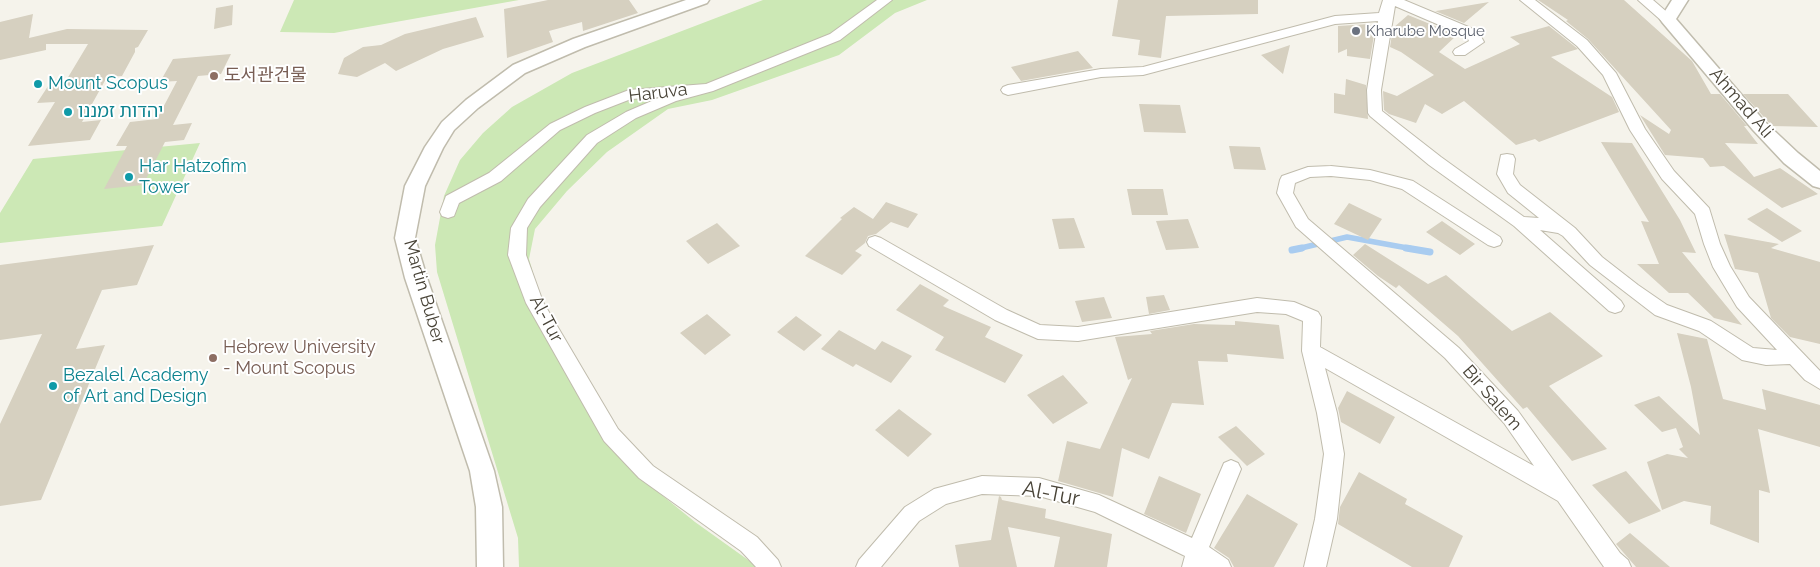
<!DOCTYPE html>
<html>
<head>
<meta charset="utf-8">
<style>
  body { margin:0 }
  canvas { display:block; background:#f5f3eb }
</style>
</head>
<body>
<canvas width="1820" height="567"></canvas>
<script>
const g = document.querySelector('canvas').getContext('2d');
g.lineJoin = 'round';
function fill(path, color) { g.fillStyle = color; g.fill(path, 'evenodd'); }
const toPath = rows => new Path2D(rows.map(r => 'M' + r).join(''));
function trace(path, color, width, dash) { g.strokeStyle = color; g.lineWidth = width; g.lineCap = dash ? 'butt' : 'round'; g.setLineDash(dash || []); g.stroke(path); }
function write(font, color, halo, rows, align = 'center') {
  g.font = font + ' Raleway,"Noto Sans KR","Noto Sans Hebrew",sans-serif'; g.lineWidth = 4; g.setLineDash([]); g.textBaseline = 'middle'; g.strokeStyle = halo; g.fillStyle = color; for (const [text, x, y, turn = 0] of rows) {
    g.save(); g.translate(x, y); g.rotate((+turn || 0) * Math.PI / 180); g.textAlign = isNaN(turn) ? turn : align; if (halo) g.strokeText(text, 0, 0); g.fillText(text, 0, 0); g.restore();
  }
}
fill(toPath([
  [294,0,519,0,334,33,280,32],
  [763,0,927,0,895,13,839,55,712,100,668,109,607,152,567,191,535,229,529,259,544,310,642,479,695,522,758,567,519,567,518,538,437,272,435,245,444,196,460,160,483,133,512,107,572,73],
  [200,143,162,226,0,243,0,213,33,159]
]), '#cce8b5');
trace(toPath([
  [1297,249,1347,237,1413,249]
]), '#a9ccf0', 5.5);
trace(toPath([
  [1406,248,1430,252],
  [1292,250,1302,248]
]), '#a9ccf0', 7);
fill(toPath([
  [548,0,629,0,638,13,583,31,582,22,549,31,553,42,507,58,504,9],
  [1118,0,1258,0,1258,14,1166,16,1161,58,1138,55,1140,40,1112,36],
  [1538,0,1624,0,1692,61,1711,94,1720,94,1747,126,1744,126,1758,144,1725,143,1754,177,1780,168,1818,194,1782,208,1724,166,1710,167,1703,158,1665,155,1640,115,1669,134,1671,130,1588,39,1566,21,1568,20],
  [1489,2,1464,23,1435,11,1436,11],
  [233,5,232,25,214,29,216,8],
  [33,14,29,38,67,29,148,30,138,47,135,48,135,52,122,76,107,77,82,122,101,120,90,140,28,146,55,102,37,103,52,80,67,79,88,44,46,44,46,50,0,60,0,22],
  [1408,15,1457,35,1439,52,1465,69,1520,44,1510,37,1549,26,1578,49,1551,57,1612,97,1619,112,1539,142,1535,139,1516,145,1464,101,1442,114,1425,104,1416,123,1389,114,1384,110,1383,91,1397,96,1434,75,1401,52,1390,47,1393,28],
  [476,17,484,37,443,49,396,71,385,63,357,77,338,74,344,58,363,47,381,45,405,34],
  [1369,24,1374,28,1374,35,1370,59,1347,56,1347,49,1338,53,1338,26],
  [1290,45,1283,74,1261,55],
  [1078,51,1093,68,1021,81,1011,67],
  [231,54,221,74,198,76,173,125,192,123,184,140,165,142,143,185,104,189,127,146,116,146,130,122,157,119,177,81,160,82,173,59],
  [1346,79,1366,85,1368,119,1334,113,1334,93,1345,95],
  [1743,94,1788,94,1818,127,1772,126],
  [1139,104,1180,105,1186,133,1144,132],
  [1601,142,1632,143,1680,220,1696,253,1682,252,1742,325,1714,318,1688,293,1669,293,1637,264,1659,264,1641,221,1649,222],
  [1229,146,1260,147,1266,170,1234,169],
  [1127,189,1163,189,1168,215,1132,215],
  [886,202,918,214,908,228,891,222,876,234,868,236,865,243,855,251,862,255,842,275,805,256,842,219,840,218,854,207,873,219],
  [1349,203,1382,219,1368,240,1334,224],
  [1767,208,1802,231,1782,242,1747,219],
  [1074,218,1085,248,1059,249,1052,219],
  [1188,219,1199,248,1166,250,1156,221],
  [1442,221,1475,244,1460,255,1426,232],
  [717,223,740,246,708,264,686,241],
  [1724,234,1779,244,1771,248,1820,262,1820,344,1790,337,1771,318,1758,273,1735,269],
  [1365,244,1428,284,1446,275,1512,331,1550,312,1603,356,1549,386,1607,449,1572,461,1527,407,1523,409,1458,336,1399,285,1396,288,1378,276,1353,255],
  [154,245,137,285,102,290,76,349,105,345,41,500,0,506,0,424,42,334,0,340,0,265],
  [920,284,949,300,943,306,991,327,985,337,1023,355,1005,383,935,350,944,337,896,310],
  [1164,295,1170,310,1149,314,1146,297],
  [1104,297,1112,318,1082,322,1075,301],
  [707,314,731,335,705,355,680,333],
  [796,316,822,335,804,351,777,332],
  [1235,321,1279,325,1284,359,1227,354,1228,362,1198,361,1204,405,1172,403,1149,459,1122,448,1113,497,1058,481,1067,441,1100,449,1132,378,1128,380,1115,337,1152,334,1150,331,1194,324,1235,325],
  [839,330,875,350,882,341,912,356,891,383,856,364,853,367,821,349],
  [1677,333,1707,339,1723,399,1766,410,1762,389,1820,405,1820,447,1758,429,1770,493,1759,490,1759,543,1710,524,1711,506,1684,501,1662,510,1647,462,1667,454,1688,458,1679,449,1683,447,1676,428,1662,432,1634,405,1659,396,1700,435,1691,387],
  [1063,375,1088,403,1053,424,1027,395],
  [1347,391,1395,417,1380,444,1341,422,1338,408],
  [899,409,932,434,908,457,875,430],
  [1236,426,1265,454,1247,466,1218,437],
  [1626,471,1661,511,1629,524,1592,485],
  [1359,472,1407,499,1405,504,1463,536,1449,567,1412,567,1338,524,1340,507],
  [1159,476,1201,494,1186,533,1144,514],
  [1247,494,1298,524,1274,567,1234,567,1229,558,1214,548],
  [999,496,1001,497,1002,500,1046,509,1045,518,1112,534,1107,567,1054,567,1060,537,1008,527,1017,567,959,567,955,545,991,540],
  [1630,533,1670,567,1636,567,1616,544]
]), '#d6d0c0');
const minor = toPath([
  [877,0,892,0,840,40,713,91,676,101,636,118,597,143,540,207,527,228,526,255,543,302,618,429,653,466,757,537,778,560,781,567,756,567,741,551,639,478,604,441,526,303,508,255,511,228,528,199,587,135,626,112,661,97,631,99,595,113,560,130,501,181,459,203,454,216,448,218,442,216,440,212,446,196,489,173,550,124,585,107,629,90,706,84,830,34,877,0],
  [1383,0,1404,0,1478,31,1484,42,1465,55,1455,55,1453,52,1455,49,1469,41,1467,37,1395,6,1381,90,1382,111,1441,157,1524,217,1539,218,1508,193,1497,174,1501,155,1507,154,1513,155,1515,159,1513,174,1520,185,1575,228,1602,257,1638,285,1667,305,1711,321,1753,348,1777,350,1737,307,1713,267,1704,244,1695,214,1662,179,1630,130,1603,75,1577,46,1520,0,1535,0,1587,40,1616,73,1645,129,1674,171,1709,208,1720,244,1730,266,1749,297,1820,371,1820,389,1805,380,1790,364,1766,365,1742,360,1699,331,1655,315,1590,265,1563,236,1558,233,1540,230,1621,301,1624,306,1621,311,1615,313,1609,311,1514,226,1429,165,1370,116,1368,113,1367,90,1378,21,1335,24,1143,75,1101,77,1008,95,1003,93,1001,90,1003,87,1008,85,1101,69,1143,67,1335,16,1379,13,1383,0],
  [1638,0,1653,0,1675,19,1668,23,1663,22,1638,0],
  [1331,166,1370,170,1413,181,1500,237,1502,241,1500,245,1494,247,1488,245,1402,189,1370,180,1331,176,1310,177,1295,183,1293,193,1308,219,1459,348,1518,411,1620,553,1628,560,1631,567,1604,567,1558,501,1325,368,1337,413,1344,454,1337,519,1326,567,1304,567,1315,519,1324,454,1317,413,1302,351,1303,321,1286,314,1257,312,1078,341,1038,339,995,320,869,246,867,242,869,238,875,236,881,238,1007,310,1040,325,1078,327,1257,298,1294,302,1318,312,1321,317,1320,347,1534,466,1504,423,1445,358,1296,227,1277,193,1280,180,1282,176,1308,167,1331,166],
  [1231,460,1238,463,1241,469,1209,547,1228,560,1231,567,1182,567,1185,556,1095,512,1039,496,982,494,946,504,919,521,881,567,856,567,859,560,905,507,934,489,982,476,1039,478,1099,495,1192,538,1224,463,1231,460]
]);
const tertiary = toPath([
  [686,0,709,0,707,3,585,47,525,73,478,108,454,130,443,148,425,186,415,238,427,278,494,471,502,507,503,567,477,567,476,507,470,471,405,278,395,238,405,186,425,147,442,122,466,100,513,65,573,39,686,0],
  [1672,0,1688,0,1676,19,1765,122,1798,153,1820,171,1820,188,1813,186,1784,163,1753,130,1662,22,1660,19,1672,0]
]);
trace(minor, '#c0bcad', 2);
trace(tertiary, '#c0bcad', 3);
fill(minor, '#fff');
fill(tertiary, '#fff');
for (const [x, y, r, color] of [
  [1356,31,5,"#6b7280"],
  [214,76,5,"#8d6e63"],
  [38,84,5,"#0f9aa8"],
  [68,112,5,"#0f9aa8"],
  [129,177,5,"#0f9aa8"],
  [213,358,5,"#8d6e63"],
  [53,386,5,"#0f9aa8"]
]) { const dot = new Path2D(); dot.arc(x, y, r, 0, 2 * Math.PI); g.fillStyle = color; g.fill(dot); trace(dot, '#fff', 2); }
write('15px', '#5b616d', '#fff', [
  ["Kharube Mosque",1366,31]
], 'left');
write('18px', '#785e54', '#fff', [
  ["도서관건물",224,76],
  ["Hebrew University",223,348],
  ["- Mount Scopus",223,369]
], 'left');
write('18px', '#0d838f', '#fff', [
  ["Mount Scopus",48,84],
  ["יהדות זמננו",78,112],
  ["Har Hatzofim",139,167],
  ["Tower",139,188],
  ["Bezalel Academy",63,376],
  ["of Art and Design",63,397]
], 'left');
write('18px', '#494438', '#fff', [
  ["Haruva",658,93,-7],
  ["Ahmad Ali",1741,103,49],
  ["Martin Buber",424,292,74],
  ["Al-Tur",546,319,62],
  ["Bir Salem",1492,398,49]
]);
write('21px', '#494438', '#fff', [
  ["Al-Tur",1051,494,11]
]);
</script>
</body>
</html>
